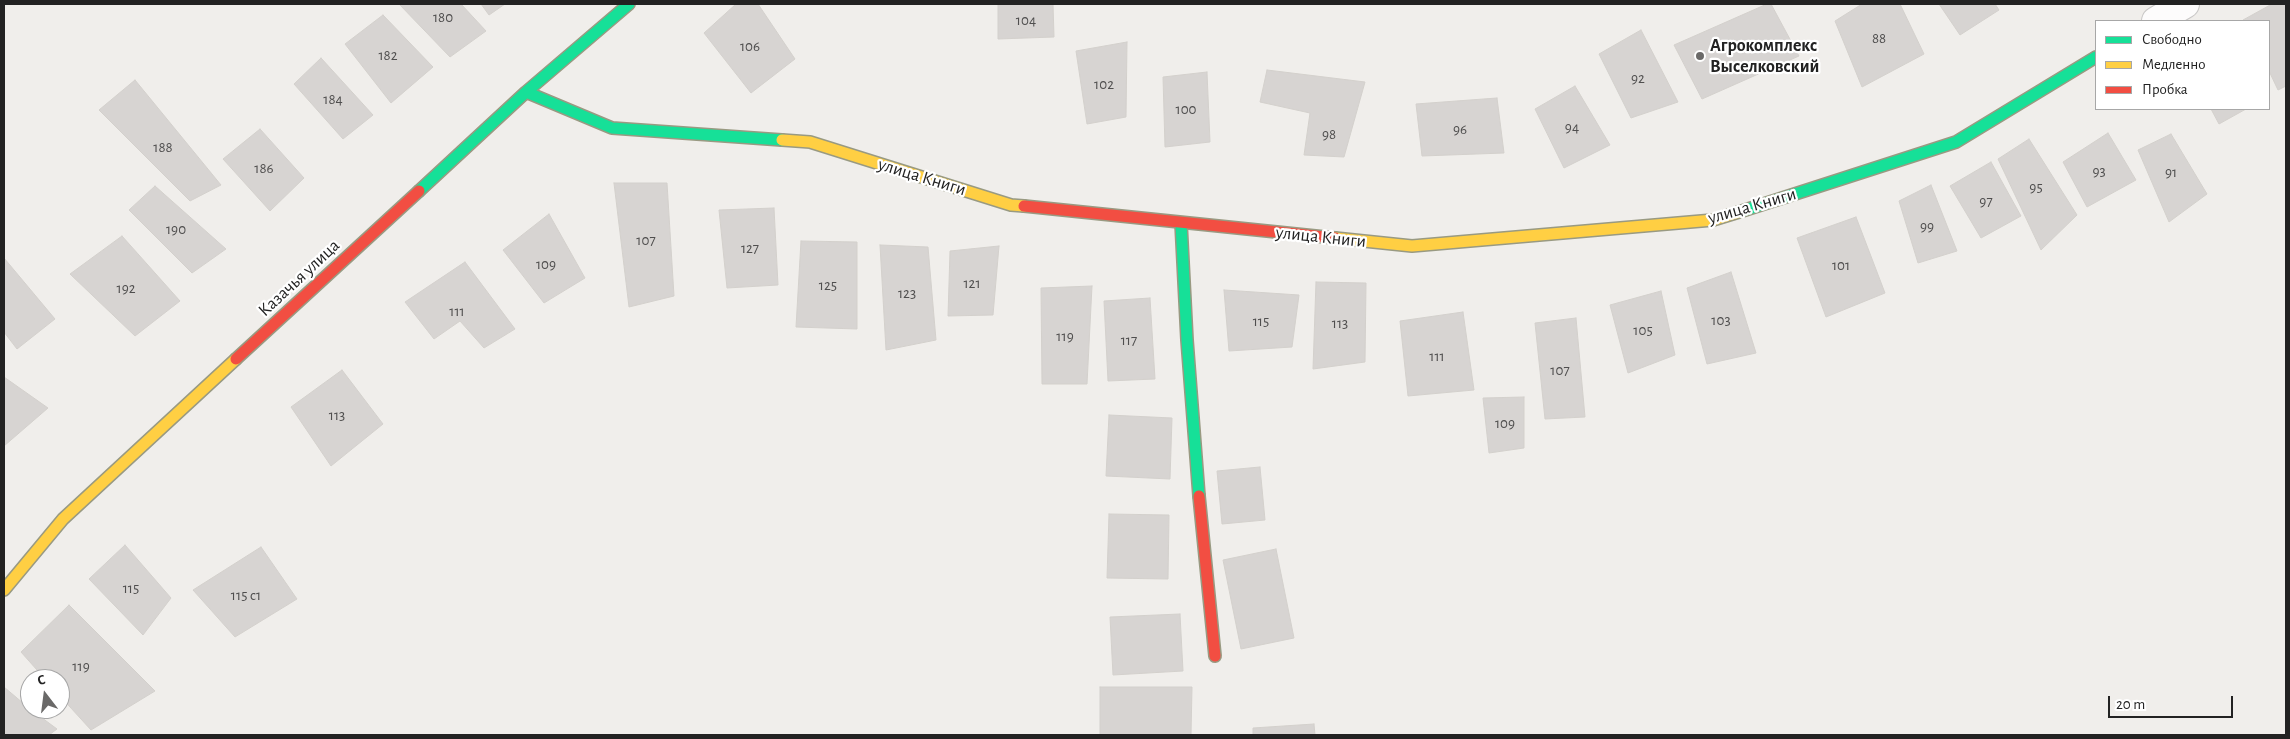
<!DOCTYPE html>
<html>
<head>
<meta charset="utf-8">
<style>
  body { margin:0 }
  #map { position:relative; width:2290px; height:739px; overflow:hidden; background:#f0eeeb; font-family:"Alegreya Sans",sans-serif }
  canvas { display:block }
  .frame { position:absolute; inset:0; border:5px solid #222; pointer-events:none }
  .legend { position:absolute; left:2095px; top:20px; width:175px; height:90px; box-sizing:border-box; background:#fff; border:1px solid #a7a7a7; margin:0; padding:6px 9px; list-style:none; font-size:15px; color:#222 }
  .legend li { display:flex; align-items:center; gap:10px; height:25px }
  .legend b { width:25px; border:1px solid #a7a7a7 }
  .north { position:absolute; left:20px; top:669px; width:50px; height:50px; box-sizing:border-box; background:#fff; border:1px solid #a7a7a7; border-radius:50%; rotate:345deg; font-size:14px; font-weight:700; line-height:20px; text-align:center; color:#222 }
  .north::after { content:''; display:block; margin:auto; width:18px; height:22px; background:#6a6968; clip-path:polygon(50% 0,100% 100%,50% 72%,0 100%) }
  .scale { position:absolute; left:2108px; top:696px; width:125px; height:22px; box-sizing:border-box; border:2px solid #222; border-top:0; padding-left:6px; font-size:15px; line-height:18px; white-space:nowrap; color:#222; -webkit-text-stroke:4px #fff; paint-order:stroke }
</style>
</head>
<body>
<div id="map">
<canvas width="2290" height="739"></canvas>
<div class="frame"></div>
<ul class="legend">
<li><b style="height:6px;background:#16e098"></b>Свободно</li>
<li><b style="height:6px;background:#ffcf43"></b>Медленно</li>
<li><b style="height:6px;background:#f24e42"></b>Пробка</li>
</ul>
<div class="north">С</div>
<div class="scale">20 m</div>
</div>
<script>
const g = document.querySelector('canvas').getContext('2d');
g.lineJoin = 'round';
function fill(path, color) { g.fillStyle = color; g.fill(path, 'evenodd'); }
const toPath = rows => new Path2D(rows.map(r => 'M' + r).join(''));
function trace(path, color, width, dash) { g.strokeStyle = color; g.lineWidth = width; g.lineCap = dash ? 'butt' : 'round'; g.setLineDash(dash || []); g.stroke(path); }
function write(font, color, halo, rows, align = 'center') {
  g.font = font + ' "Alegreya Sans",sans-serif'; g.lineWidth = 4.5; g.setLineDash([]); g.textBaseline = 'middle'; g.strokeStyle = halo; g.fillStyle = color; for (const [text, x, y, turn = 0] of rows) {
    g.save(); g.translate(x, y); g.rotate((+turn || 0) * Math.PI / 180); g.textAlign = isNaN(turn) ? turn : align; if (halo) g.strokeText(text, 0, 0); g.fillText(text, 0, 0); g.restore();
  }
}
const building = toPath([
  [399,4,461,4,486,31,450,57,399,4],
  [481,4,505,4,489,15,481,4],
  [736,4,758,4,795,59,751,93,704,33,736,4],
  [998,4,1053,4,1054,37,998,39,998,4],
  [1767,4,1771,4,1799,56,1702,99,1674,45,1767,4],
  [1862,4,1900,4,1924,54,1862,87,1835,21,1862,4],
  [1939,4,1995,4,1999,10,1960,35,1939,4],
  [2272,4,2286,4,2286,86,2278,90,2269,71,2269,21,2244,21,2243,20,2272,4],
  [383,15,433,67,391,103,345,44,383,15],
  [1641,30,1678,102,1631,118,1599,54,1641,30],
  [1127,42,1126,117,1087,124,1076,51,1127,42],
  [321,58,373,115,343,139,294,84,321,58],
  [1267,70,1365,82,1344,157,1304,155,1310,113,1260,102,1267,70],
  [1207,72,1210,142,1165,147,1163,77,1207,72],
  [135,80,221,185,190,201,99,110,135,80],
  [1575,86,1610,145,1564,168,1535,109,1575,86],
  [1497,98,1504,153,1422,156,1416,104,1497,98],
  [2211,109,2246,109,2219,124,2211,109],
  [260,129,304,178,270,211,223,159,260,129],
  [2108,133,2136,180,2087,207,2063,162,2108,133],
  [2171,134,2207,194,2169,222,2138,150,2171,134],
  [2029,139,2077,215,2041,250,1998,159,2029,139],
  [1991,162,2021,216,1981,238,1950,186,1991,162],
  [614,183,667,183,674,296,629,307,614,183],
  [1931,185,1957,251,1918,263,1899,201,1931,185],
  [155,186,226,249,192,273,129,210,155,186],
  [774,208,778,285,727,288,719,210,774,208],
  [549,214,585,278,544,303,503,250,549,214],
  [1856,217,1885,293,1826,317,1797,238,1856,217],
  [122,236,180,301,135,336,70,274,122,236],
  [801,241,857,242,857,329,796,327,801,241],
  [880,245,928,247,936,340,886,350,880,245],
  [999,246,993,315,948,316,950,251,999,246],
  [4,258,55,319,17,349,4,332,4,258],
  [465,262,515,329,484,348,460,321,434,339,405,302,465,262],
  [1731,272,1756,353,1707,364,1687,288,1731,272],
  [1316,282,1366,283,1365,362,1313,369,1316,282],
  [1092,286,1087,384,1042,384,1041,288,1092,286],
  [1224,290,1299,295,1292,347,1229,351,1224,290],
  [1661,291,1675,355,1628,373,1610,305,1661,291],
  [1150,298,1155,379,1108,381,1104,301,1150,298],
  [1463,312,1474,390,1408,396,1400,321,1463,312],
  [1576,318,1585,417,1545,419,1535,323,1576,318],
  [342,370,383,424,331,466,291,407,342,370],
  [4,377,48,408,4,446,4,377],
  [1524,397,1524,448,1489,453,1483,398,1524,397],
  [1109,415,1172,418,1170,479,1106,476,1109,415],
  [1260,467,1265,520,1222,524,1217,471,1260,467],
  [1109,514,1169,515,1168,579,1107,578,1109,514],
  [125,545,171,598,143,635,89,579,125,545],
  [261,547,297,599,235,637,193,590,261,547],
  [1276,549,1294,638,1241,649,1223,560,1276,549],
  [69,605,155,691,91,730,60,696,60,679,45,679,21,652,69,605],
  [1180,614,1183,671,1113,675,1110,617,1180,614],
  [4,687,30,709,57,729,49,735,4,735,4,687],
  [1100,687,1192,687,1191,735,1100,735,1100,687],
  [1314,724,1315,735,1253,735,1253,728,1314,724]
]);
fill(building, '#d7d4d2');
trace(building, '#d3d0cc', 1);
const street = toPath([
  [2156,21,2185,4]
]);
const fast = toPath([
  [526,92,612,128,782,140],
  [419,191,526,92,629,4],
  [1739,212,1956,142,2096,57],
  [1181,223,1187,340,1199,496]
]);
const slow = toPath([
  [782,140,810,142,1011,205,1024,206],
  [1335,238,1412,246,1713,220,1739,212],
  [4,590,63,519,236,359]
]);
const jam = toPath([
  [1024,206,1335,238],
  [236,359,419,191],
  [1199,496,1215,656]
]);
trace(street, '#c9c8c7', 30);
trace(fast, '#999a82', 14);
trace(slow, '#999a82', 14);
trace(jam, '#999a82', 14);
trace(street, '#fdfcfc', 28);
trace(fast, '#16e098', 11);
trace(slow, '#ffcf43', 11);
trace(jam, '#f24e42', 11);
for (const [x, y, r, color] of [
  [1700,56,5,"#6a6968"]
]) { const dot = new Path2D(); dot.arc(x, y, r, 0, 2 * Math.PI); g.fillStyle = color; g.fill(dot); trace(dot, '#fff', 2); }
write('15px', '#4f4e4e', null, [
  ["180",443,17],
  ["104",1026,20],
  ["88",1879,38],
  ["106",750,46],
  ["182",388,55],
  ["92",1638,78],
  ["102",1104,84],
  ["184",333,99],
  ["100",1186,109],
  ["94",1572,127],
  ["96",1460,129],
  ["98",1329,134],
  ["188",163,147],
  ["186",264,168],
  ["93",2099,171],
  ["91",2171,172],
  ["95",2036,187],
  ["97",1986,201],
  ["99",1927,226],
  ["190",176,229],
  ["107",646,240],
  ["127",750,248],
  ["109",546,264],
  ["101",1841,265],
  ["121",972,283],
  ["125",828,285],
  ["192",126,288],
  ["123",907,293],
  ["111",457,311],
  ["103",1721,320],
  ["115",1261,321],
  ["113",1340,323],
  ["105",1643,330],
  ["119",1065,336],
  ["117",1129,340],
  ["111",1437,356],
  ["107",1560,370],
  ["113",337,415],
  ["109",1505,423],
  ["115",131,588],
  ["115 с1",246,595],
  ["119",81,666]
]);
write('bold 18px', '#222', '#fff', [
  ["Агрокомплекс",1710,46],
  ["Выселковский",1710,67]
], 'left');
write('18px', '#222', '#fff', [
  ["улица Книги",922,177,17],
  ["улица Книги",1752,206,-16],
  ["улица Книги",1321,237,6],
  ["Казачья улица",299,278,-43]
]);
</script>
</body>
</html>
